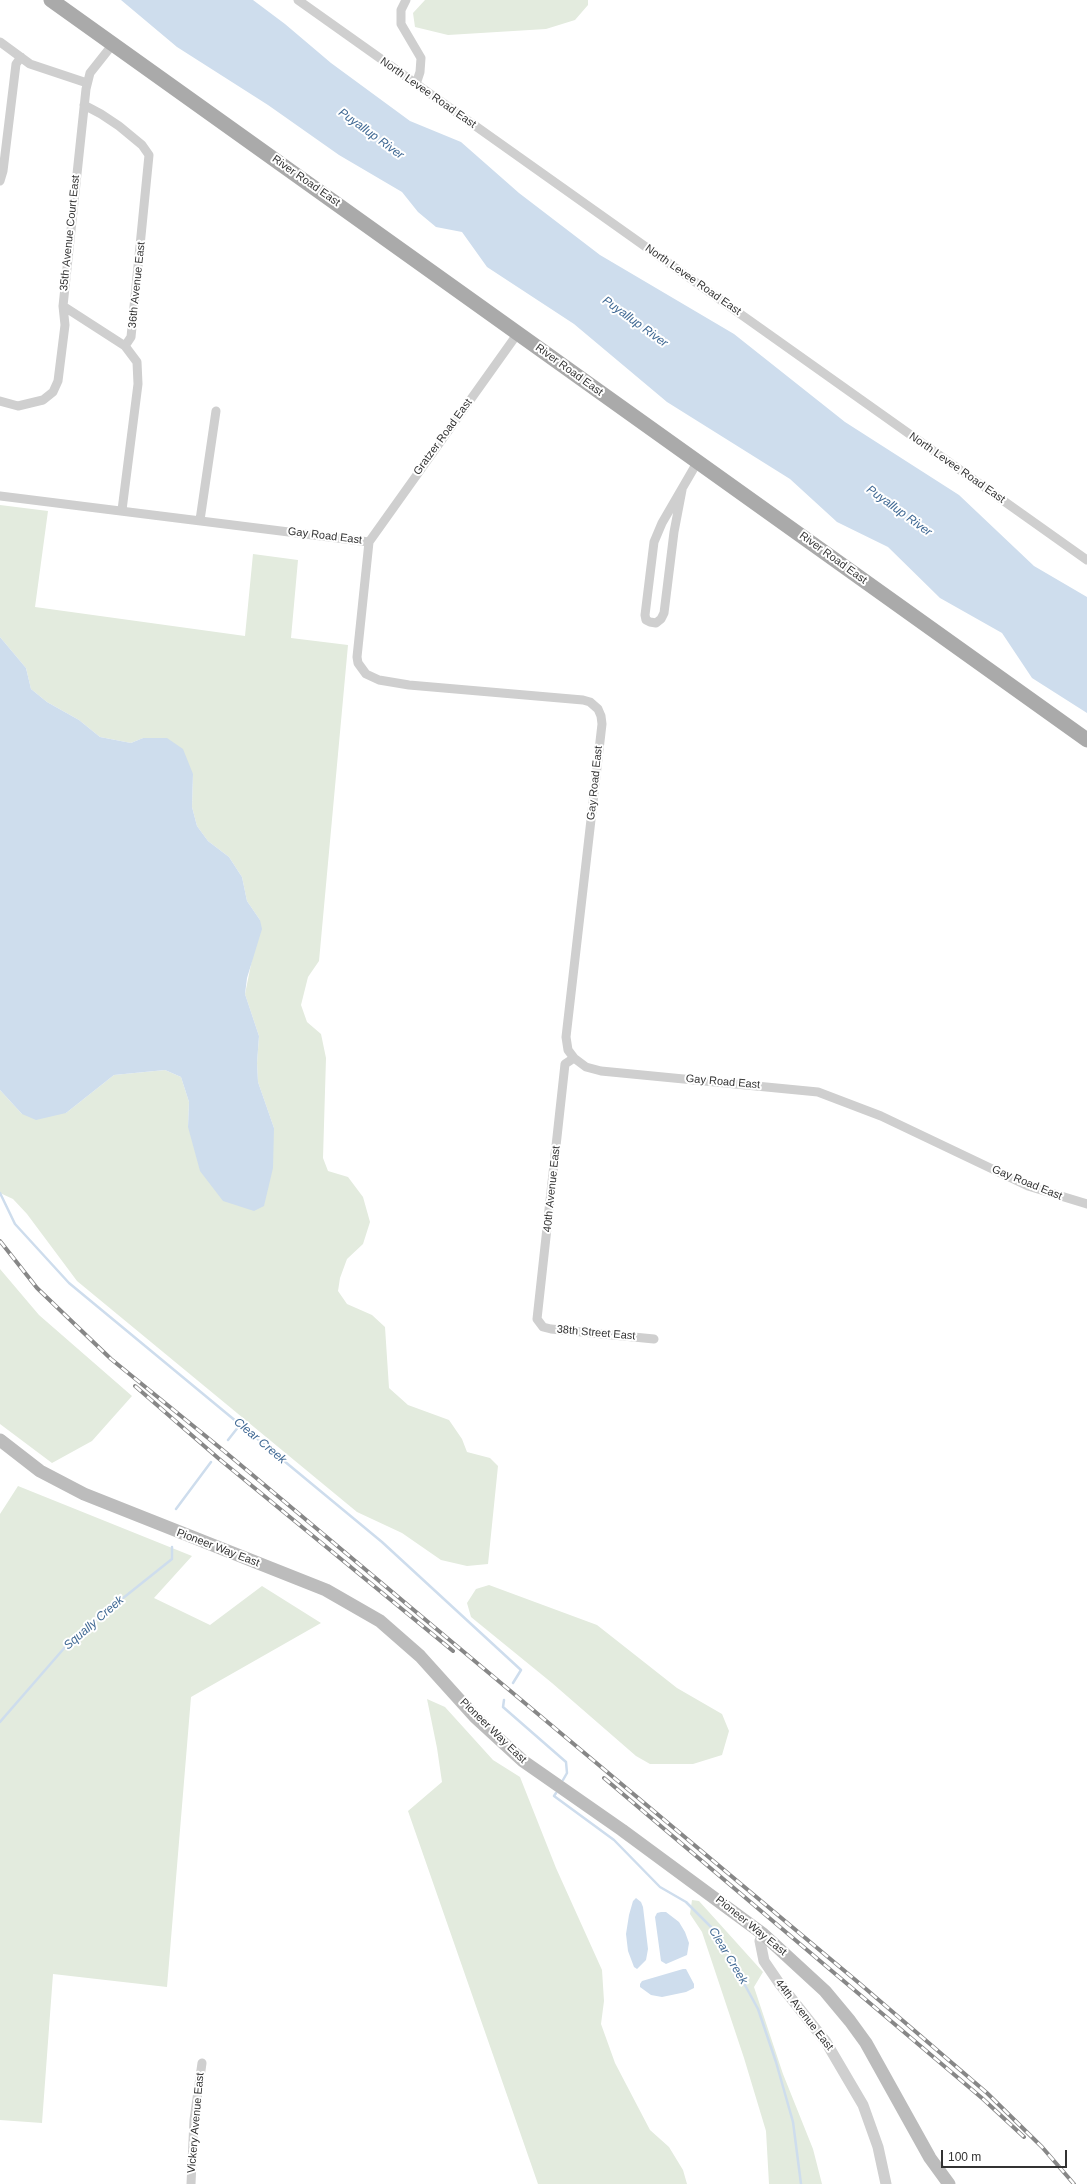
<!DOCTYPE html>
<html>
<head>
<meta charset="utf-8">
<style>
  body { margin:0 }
  #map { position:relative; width:1087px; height:2184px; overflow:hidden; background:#fff; font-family:Arial,sans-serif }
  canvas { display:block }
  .scale { position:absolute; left:941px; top:2150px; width:126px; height:18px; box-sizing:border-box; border:2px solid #323232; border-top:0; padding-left:5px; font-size:12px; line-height:14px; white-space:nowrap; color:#323232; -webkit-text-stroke:3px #fff; paint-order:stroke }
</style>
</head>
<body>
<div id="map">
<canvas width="1087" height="2184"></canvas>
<div class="scale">100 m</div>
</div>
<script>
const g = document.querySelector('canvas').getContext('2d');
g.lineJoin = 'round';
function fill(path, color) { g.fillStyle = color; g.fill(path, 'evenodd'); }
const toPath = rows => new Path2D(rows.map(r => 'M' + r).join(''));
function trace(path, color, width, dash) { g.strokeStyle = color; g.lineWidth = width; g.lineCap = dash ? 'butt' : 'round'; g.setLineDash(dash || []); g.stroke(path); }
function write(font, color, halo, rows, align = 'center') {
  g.font = font + ' Arial,sans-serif'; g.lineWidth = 4; g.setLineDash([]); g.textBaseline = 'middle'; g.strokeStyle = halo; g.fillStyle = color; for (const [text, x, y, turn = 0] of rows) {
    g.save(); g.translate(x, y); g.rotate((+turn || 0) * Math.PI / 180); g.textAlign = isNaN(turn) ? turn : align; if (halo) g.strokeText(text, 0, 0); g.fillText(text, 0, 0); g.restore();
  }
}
fill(toPath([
  [425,0,588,0,588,5,575,20,546,29,448,35,415,27,413,13],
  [0,505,48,511,35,607,245,636,253,554,298,560,291,638,348,645,319,961,308,977,301,1005,307,1022,321,1034,326,1058,323,1158,328,1171,348,1177,363,1197,370,1222,363,1244,347,1259,340,1278,338,1291,347,1304,372,1315,385,1327,389,1388,408,1405,449,1420,462,1439,467,1452,490,1458,498,1466,488,1564,467,1566,441,1560,402,1533,357,1512,77,1281,27,1214,13,1199,0,1193,0,1090,22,1114,66,1113,114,1075,165,1070,181,1077,189,1102,188,1127,274,1128,258,1082,257,1063,259,1036,245,994,260,920,247,901,242,877,229,857,208,841,197,826,192,807,193,774,143,738,131,743,100,737,79,720,47,702,31,689,26,668,0,637],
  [0,1269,39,1315,132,1396,92,1441,52,1463,0,1424],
  [18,1486,192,1556,154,1598,210,1625,262,1586,321,1623,191,1697,167,1987,53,1974,42,2123,0,2120,0,1514],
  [489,1585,597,1625,677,1688,722,1714,729,1731,722,1755,693,1764,650,1764,636,1756,552,1683,471,1617,467,1603,476,1589],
  [427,1699,445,1707,493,1760,520,1777,556,1868,602,1970,604,2001,601,2024,615,2063,650,2130,669,2147,683,2170,687,2184,538,2184,408,1811,442,1782,437,1748],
  [692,1900,699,1901,763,1972,754,1987,783,2074,813,2149,822,2184,769,2184,766,2131,744,2058,702,1932,690,1914]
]), '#e3ebde');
fill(toPath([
  [121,0,253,0,285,24,331,63,410,121,461,142,519,193,600,255,734,334,845,422,959,495,1034,566,1087,597,1087,713,1032,678,1002,633,940,598,888,547,837,522,790,479,667,402,574,324,487,267,462,232,436,227,418,212,402,192,339,155,268,105,177,47],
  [0,637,26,668,31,689,47,702,79,720,100,737,131,743,143,738,167,738,183,749,193,774,192,807,197,826,208,841,229,857,242,877,247,901,260,920,262,929,247,978,245,994,259,1036,257,1063,258,1082,274,1128,273,1168,264,1206,254,1211,223,1201,200,1171,188,1127,189,1102,181,1077,165,1070,114,1075,66,1113,36,1120,22,1114,0,1090],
  [636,1898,641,1902,643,1907,648,1949,646,1960,637,1969,634,1967,628,1951,626,1934,629,1915,633,1901],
  [661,1912,666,1912,679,1922,685,1932,689,1943,687,1955,666,1964,661,1961,655,1917,657,1913],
  [683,1969,686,1969,694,1984,694,1988,686,1992,662,1997,651,1995,640,1987,640,1984,642,1981]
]), '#cedded');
trace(toPath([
  [0,1193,15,1224,69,1283,382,1542,521,1670,513,1683],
  [228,1440,239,1426],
  [176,1509,211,1462],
  [504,1700,503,1707,566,1762,567,1773,563,1780],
  [0,1722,73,1638,172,1559,172,1547],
  [556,1793,554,1796,614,1840,660,1887,686,1902,716,1932,758,2009,776,2062,793,2122,801,2184]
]), '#cedded', 2.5);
trace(toPath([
  [298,0,1087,560],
  [406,0,401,10,401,24,421,58,420,72,416,84],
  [0,42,30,64,87,83],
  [84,105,101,114,119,126,142,145,149,155,131,337,125,346],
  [0,181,3,171,16,64,21,57],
  [63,306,125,346,137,362,138,384,122,510],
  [0,401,18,406,43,400,53,392,58,381,65,325,63,306,86,89,90,73,113,44],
  [682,490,674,532,664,613,661,619,656,623,650,622,646,620,645,615,654,542,662,523,698,461],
  [0,496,369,542,357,657,358,663,366,674,379,680,409,685,583,700,590,702,598,709,601,716,602,724,566,1037,568,1050,574,1058,586,1067,601,1071,818,1092,881,1116,1028,1186,1087,1204],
  [200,520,216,411],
  [369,542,518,333],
  [574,1058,565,1064,537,1319,543,1327,551,1329,654,1339],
  [191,2184,194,2120,202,2063]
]), '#cfcfcf', 9);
trace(toPath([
  [763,1934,760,1941,764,1961,779,1983,826,2042,863,2105,878,2147,886,2184]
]), '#cfcfcf', 11);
trace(toPath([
  [0,1440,40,1471,84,1494,326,1590,380,1621,420,1656,475,1717,523,1761,622,1830,763,1934,825,1991,850,2021,866,2043,930,2158,949,2184]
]), '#bcbcbc', 13);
trace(toPath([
  [51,0,1087,740]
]), '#aaa', 15);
const rail = toPath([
  [0,1241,37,1288,111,1359,224,1451,859,1983,987,2093,1042,2147,1074,2184],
  [135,1386,218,1458,453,1651],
  [604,1778,983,2099,1024,2137]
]);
trace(rail, '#878787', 4);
trace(rail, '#fff', 2.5, [8]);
write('11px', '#323232', '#fff', [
  ["North Levee Road East",428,93,35],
  ["River Road East",306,181,35],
  ["35th Avenue Court East",70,233,-84],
  ["North Levee Road East",693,280,35],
  ["36th Avenue East",137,285,-84],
  ["River Road East",569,370,36],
  ["Gratzer Road East",443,437,-54],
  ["North Levee Road East",957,468,35],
  ["Gay Road East",325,536,7],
  ["River Road East",833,558,36],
  ["Gay Road East",595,783,-84],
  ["Gay Road East",723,1082,5],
  ["Gay Road East",1027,1183,22],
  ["40th Avenue East",552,1189,-84],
  ["38th Street East",596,1333,5],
  ["Pioneer Way East",218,1548,21],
  ["Pioneer Way East",493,1731,44],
  ["Pioneer Way East",751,1926,39],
  ["44th Avenue East",804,2015,52],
  ["Vickery Avenue East",196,2123,-85]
]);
write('italic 12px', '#406994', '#fff', [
  ["Puyallup River",371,134,36],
  ["Puyallup River",635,322,36],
  ["Puyallup River",899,511,36],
  ["Clear Creek",260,1441,40],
  ["Squally Creek",94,1623,-41],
  ["Clear Creek",728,1956,59]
]);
</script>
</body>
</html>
